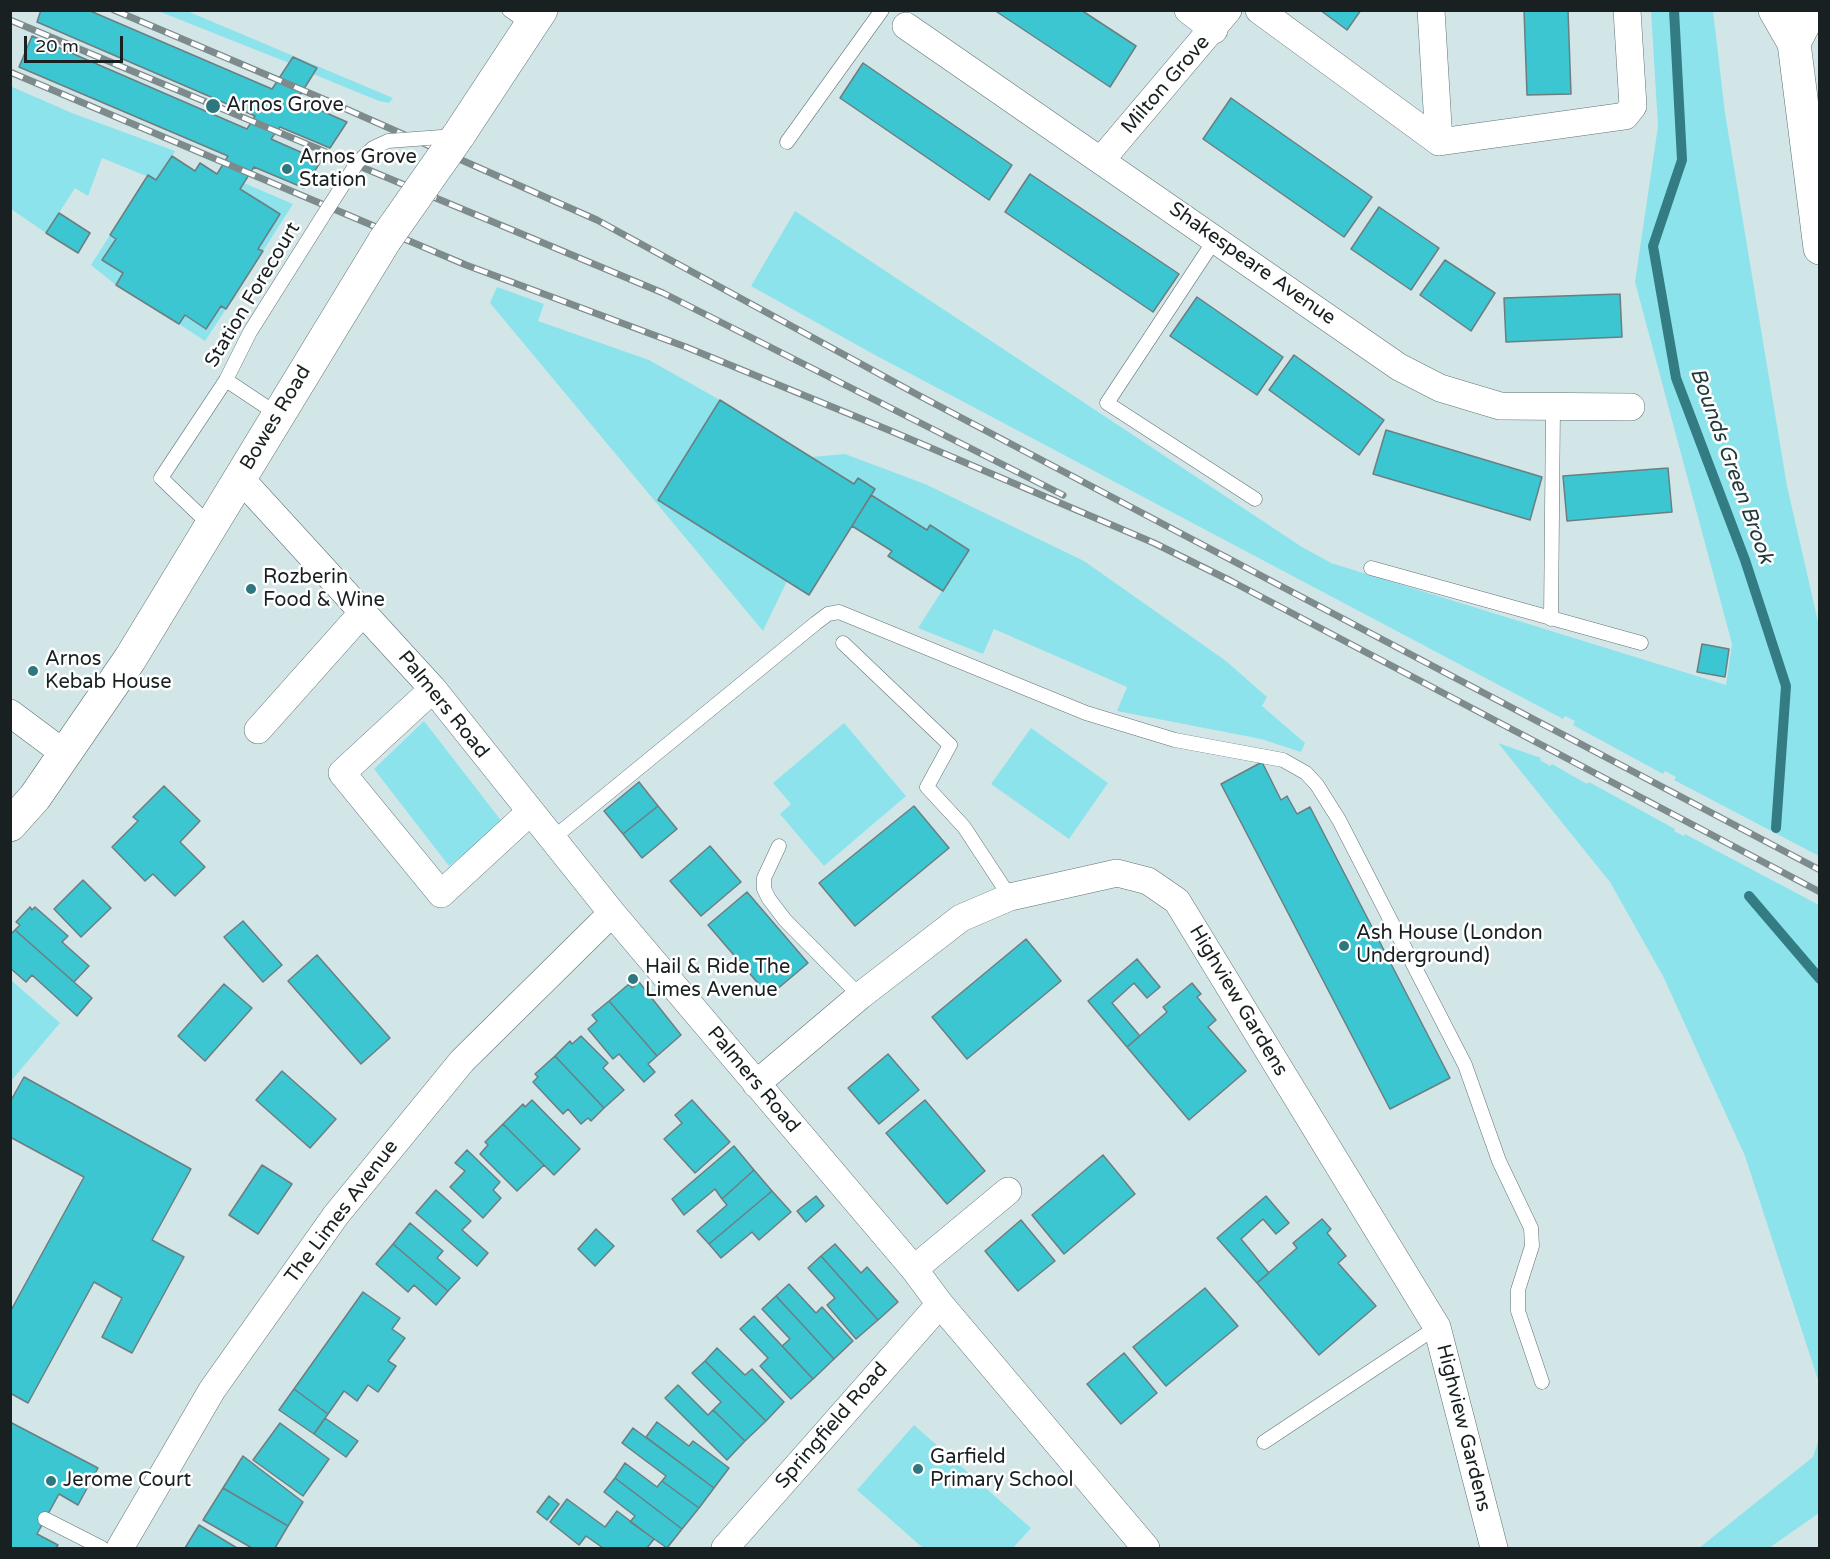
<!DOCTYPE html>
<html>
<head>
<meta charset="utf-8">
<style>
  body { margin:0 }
  #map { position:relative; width:1830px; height:1559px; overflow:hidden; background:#d2e6e8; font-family:"Varela Round",sans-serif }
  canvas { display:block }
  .frame { position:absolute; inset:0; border:12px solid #192021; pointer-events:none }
  .scale { position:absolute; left:24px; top:36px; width:99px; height:27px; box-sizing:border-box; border:3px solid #192021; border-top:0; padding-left:8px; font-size:18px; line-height:21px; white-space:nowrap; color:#192021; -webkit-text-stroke:4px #fff; paint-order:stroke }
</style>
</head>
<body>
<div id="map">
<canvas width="1830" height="1559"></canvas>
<div class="frame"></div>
<div class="scale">20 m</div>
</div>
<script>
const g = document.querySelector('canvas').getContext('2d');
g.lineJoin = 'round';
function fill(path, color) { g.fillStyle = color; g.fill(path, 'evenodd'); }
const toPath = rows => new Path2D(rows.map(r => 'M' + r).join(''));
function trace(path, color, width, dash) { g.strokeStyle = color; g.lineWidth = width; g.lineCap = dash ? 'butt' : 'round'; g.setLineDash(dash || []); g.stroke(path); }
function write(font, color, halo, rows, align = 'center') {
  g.font = font + ' "Varela Round",sans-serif'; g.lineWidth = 5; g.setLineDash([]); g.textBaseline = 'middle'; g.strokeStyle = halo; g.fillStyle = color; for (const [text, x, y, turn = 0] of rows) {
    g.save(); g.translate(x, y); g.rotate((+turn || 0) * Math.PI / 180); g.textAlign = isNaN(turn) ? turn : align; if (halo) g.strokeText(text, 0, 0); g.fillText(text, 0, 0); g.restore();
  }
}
fill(toPath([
  [158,11,187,11,393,98,389,103,379,101,313,74,317,68,294,58,289,63],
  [1651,11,1713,11,1725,113,1787,486,1819,626,1819,856,1674,780,1676,777,1665,771,1663,774,1573,725,1575,721,1565,716,1563,719,875,355,751,286,795,211,1302,547,1331,563,1726,685,1732,644,1635,282,1658,126],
  [10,86,72,113,175,151,156,180,102,158,88,196,75,188,46,233,11,209],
  [244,183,293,204,263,251,258,249,280,214,240,189],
  [110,235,116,239,103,260,123,273,116,285,91,265],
  [497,287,544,304,538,321,649,360,720,400,658,500,787,581,763,631,490,303],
  [221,306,226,309,205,341,179,324,185,315,206,328],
  [845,454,925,484,1084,561,1226,661,1267,697,1262,706,1305,743,1301,752,1261,739,1117,711,1127,687,994,629,983,654,918,628,968,550,930,526,927,530,871,495,875,489,858,478,854,484,812,457],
  [424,721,503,823,449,866,374,769],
  [844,723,906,796,824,866,780,814,791,804,773,783],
  [1031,728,1108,783,1069,839,991,784],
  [1498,743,1541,758,1540,760,1550,766,1552,764,1587,784,1589,782,1675,829,1674,831,1684,836,1685,834,1819,905,1819,1383,1745,1156,1663,976,1610,882],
  [11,980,60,1023,11,1081],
  [914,1425,1031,1528,1013,1548,923,1548,857,1490],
  [1819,1439,1819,1513,1769,1548,1699,1548,1813,1457]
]), '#8de3eb');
trace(toPath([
  [1674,10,1682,160,1653,246,1676,378,1745,560,1786,686,1776,828],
  [1749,896,1820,979]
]), '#347c83', 10);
const building = toPath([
  [41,10,88,10,272,89,293,57,317,68,297,100,347,122,330,148,280,127,271,139,321,161,304,188,254,167,240,189,280,214,258,249,263,251,226,309,221,306,206,329,185,315,179,324,116,285,123,273,102,260,116,239,110,235,148,175,156,180,172,156,195,171,200,163,217,174,228,156,19,67,32,36,247,129,255,116,37,22,41,10],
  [994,10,1081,10,1136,46,1110,87,994,10],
  [1320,10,1361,10,1347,30,1320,10],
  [1524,10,1568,10,1571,94,1527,95,1524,10],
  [863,63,1012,165,989,200,840,98,863,63],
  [1231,98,1372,197,1344,237,1203,139,1231,98],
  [1030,174,1179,274,1153,312,1005,212,1030,174],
  [1379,207,1439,248,1411,290,1351,249,1379,207],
  [59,213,90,233,78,253,46,233,59,213],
  [1445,260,1495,293,1471,331,1420,295,1445,260],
  [1620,294,1622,337,1506,342,1504,298,1620,294],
  [1197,297,1283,357,1257,395,1170,336,1197,297],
  [1294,355,1384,420,1359,455,1269,390,1294,355],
  [720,400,854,484,858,478,875,489,809,595,658,500,720,400],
  [1386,430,1542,477,1530,520,1373,474,1386,430],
  [1668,468,1672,512,1567,521,1563,476,1668,468],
  [871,495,927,530,930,525,969,550,943,591,888,556,892,551,852,526,871,495],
  [1702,644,1729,649,1725,677,1697,672,1702,644],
  [1262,762,1281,800,1287,796,1297,814,1310,807,1450,1078,1390,1109,1221,784,1262,762],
  [639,782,658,806,623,834,604,811,639,782],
  [164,786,200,821,180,842,205,867,175,896,153,874,145,881,112,847,138,821,133,817,164,786],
  [658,806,677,829,642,858,623,834,658,806],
  [914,806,949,848,855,926,819,883,914,806],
  [710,846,741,882,701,916,670,881,710,846],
  [83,880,111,908,81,937,54,909,83,880],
  [747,892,808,963,769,996,708,925,747,892],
  [30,907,32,910,35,907,68,936,62,942,89,966,74,982,15,930,20,925,16,922,30,907],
  [243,921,282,965,263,982,224,937,243,921],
  [15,930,92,998,77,1016,32,975,26,982,10,968,10,935,15,930],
  [1026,939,1061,981,967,1059,932,1017,1026,939],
  [317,955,390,1038,361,1064,288,981,317,955],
  [1137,959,1160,987,1147,998,1134,983,1112,1003,1140,1036,1127,1047,1088,1001,1137,959],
  [639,982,681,1035,657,1056,609,1001,629,984,632,988,639,982],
  [1192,983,1201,994,1197,997,1216,1020,1208,1027,1246,1071,1189,1120,1127,1047,1167,1012,1163,1007,1192,983],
  [224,984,252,1008,205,1061,178,1036,224,984],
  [609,1001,657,1056,648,1064,655,1072,644,1082,619,1054,613,1059,588,1029,597,1021,592,1015,609,1001],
  [581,1036,608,1063,603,1068,624,1090,604,1108,555,1056,570,1041,572,1044,581,1036],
  [888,1054,919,1090,879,1124,848,1088,888,1054],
  [555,1056,604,1108,591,1121,588,1118,581,1124,568,1109,563,1114,533,1082,538,1077,535,1074,555,1056],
  [282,1071,336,1119,310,1148,256,1100,282,1071],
  [24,1077,191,1169,152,1240,184,1257,132,1353,102,1337,122,1298,94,1282,28,1403,10,1393,10,1312,84,1177,10,1137,10,1102,24,1077],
  [532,1100,580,1149,554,1175,503,1124,523,1104,525,1107,532,1100],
  [692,1100,730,1142,695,1173,664,1139,682,1123,675,1115,692,1100],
  [925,1100,985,1171,947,1204,886,1133,925,1100],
  [503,1124,544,1165,517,1191,480,1154,488,1145,485,1142,503,1124],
  [734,1146,754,1170,722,1199,715,1189,684,1215,672,1199,734,1146],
  [467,1150,500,1182,493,1190,501,1198,483,1218,450,1187,465,1171,455,1163,467,1150],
  [1103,1155,1135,1194,1064,1254,1032,1215,1103,1155],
  [262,1165,292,1184,258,1234,229,1215,262,1165],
  [754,1170,772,1191,709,1244,697,1231,727,1205,722,1199,754,1170],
  [436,1190,471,1221,462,1230,488,1253,477,1266,416,1213,436,1190],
  [772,1191,791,1212,759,1240,752,1232,721,1258,709,1244,772,1191],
  [816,1196,824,1206,806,1222,797,1211,816,1196],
  [1266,1196,1289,1223,1276,1234,1263,1219,1241,1239,1269,1273,1257,1283,1217,1238,1266,1196],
  [1322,1219,1331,1229,1327,1233,1346,1256,1338,1263,1376,1306,1319,1355,1257,1283,1297,1248,1293,1243,1322,1219],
  [1021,1220,1055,1261,1018,1291,985,1251,1021,1220],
  [410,1223,443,1251,437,1258,460,1278,448,1291,393,1244,410,1223],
  [596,1229,614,1246,595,1266,578,1249,596,1229],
  [393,1244,448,1291,436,1305,414,1285,408,1292,376,1264,393,1244],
  [835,1244,861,1273,867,1267,898,1302,878,1320,821,1256,835,1244],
  [821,1256,878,1320,856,1339,827,1305,835,1298,808,1268,821,1256],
  [789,1284,816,1313,822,1307,853,1341,834,1359,776,1296,789,1284],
  [1205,1288,1238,1326,1166,1386,1133,1347,1205,1288],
  [363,1292,400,1318,392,1329,405,1338,388,1361,396,1366,378,1392,368,1385,357,1401,344,1391,328,1414,294,1389,363,1292],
  [776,1296,834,1359,813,1379,782,1346,790,1339,762,1309,776,1296],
  [754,1316,813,1379,791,1399,760,1366,768,1358,740,1329,754,1316],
  [717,1348,745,1375,752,1369,784,1402,766,1421,705,1361,717,1348],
  [1124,1353,1157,1393,1121,1424,1087,1384,1124,1353],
  [705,1361,766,1421,745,1441,713,1410,721,1402,692,1373,705,1361],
  [678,1385,708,1415,713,1410,745,1441,727,1460,665,1398,678,1385],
  [294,1389,328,1414,314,1434,279,1410,294,1389],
  [325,1418,358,1441,346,1457,314,1434,325,1418],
  [10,1422,98,1468,78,1505,59,1494,37,1534,58,1545,56,1548,10,1548,10,1422],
  [657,1422,689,1446,693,1441,729,1468,714,1488,646,1437,657,1422],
  [280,1423,329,1459,303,1496,253,1460,280,1423],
  [633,1428,714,1488,699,1508,662,1481,666,1476,622,1443,633,1428],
  [243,1456,303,1502,288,1526,223,1488,243,1456],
  [625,1463,657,1487,662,1481,699,1508,682,1529,615,1478,625,1463],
  [615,1478,682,1529,667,1548,630,1522,635,1516,604,1492,615,1478],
  [223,1488,288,1526,275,1548,252,1548,203,1520,223,1488],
  [549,1496,559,1504,547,1520,537,1512,549,1496],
  [567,1499,605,1527,617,1511,654,1539,647,1548,603,1548,586,1536,579,1545,550,1522,567,1499],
  [199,1525,237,1548,185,1548,199,1525]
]);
fill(building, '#3bc6d2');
trace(building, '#6c7e80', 1.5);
const service = toPath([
  [509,10,531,25],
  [787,142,882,10],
  [1216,238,1107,403,1255,499],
  [226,380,277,414],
  [210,525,161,478,226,380,250,332,323,216],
  [1371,568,1641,643],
  [1551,619,1553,408],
  [843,643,950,745,927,787,964,827,1010,897],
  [552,839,816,623,828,614,839,612,1086,713,1175,740,1283,760,1306,773,1317,785,1339,820,1465,1065,1499,1161,1531,1228,1532,1246,1518,1290,1518,1311,1542,1382],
  [779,846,764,878,764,889,769,899,785,920,860,996],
  [1264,1442,1437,1327],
  [45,1519,102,1548]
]);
const minor = toPath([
  [1188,10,1214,30],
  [1259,10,1439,142,1625,116,1633,106,1627,10],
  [1431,10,1439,142],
  [906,26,1399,367,1440,388,1500,406,1631,407],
  [1102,159,1228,10],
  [240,478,433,689,612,913,914,1269,940,1304,1146,1548],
  [433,689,342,773,441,894,530,812],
  [10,713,65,754],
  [258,730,364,611],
  [756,1084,860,996,961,918,1010,897,1117,873,1148,881,1177,901,1437,1327,1494,1548],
  [914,1269,1008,1191],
  [120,1548,212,1390,336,1215,462,1061,612,913],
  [725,1548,940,1304]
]);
const primary = toPath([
  [458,136,541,10],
  [10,825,35,797,130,659,385,240]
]);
const trunk = toPath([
  [1775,10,1794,43,1820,248],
  [1794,43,1811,10]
]);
trace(service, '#617274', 15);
trace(minor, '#617274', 28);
trace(primary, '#617274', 34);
trace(trunk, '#617274', 34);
trace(service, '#fff', 14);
trace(minor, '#fff', 27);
trace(primary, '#fff', 33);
trace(trunk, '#fff', 33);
const rail = toPath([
  [114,10,328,101,597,220,918,395,1820,870],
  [10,20,663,293,1063,495],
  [10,72,466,265,686,347,891,431,1154,543,1231,581,1820,892]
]);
trace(rail, '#7d8b8d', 7);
trace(rail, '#fff', 4.5, [14]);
const serviceBridge = toPath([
  [323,216,357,163,373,148,388,141,455,136]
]);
const primaryBridge = toPath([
  [385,240,458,136]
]);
trace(serviceBridge, '#617274', 15, []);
trace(primaryBridge, '#617274', 34, []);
trace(serviceBridge, '#fff', 14);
trace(primaryBridge, '#fff', 33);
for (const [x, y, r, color] of [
  [213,106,8,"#2e777e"],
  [287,169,6,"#2e777e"],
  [251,589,6,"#2e777e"],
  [33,671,6,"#2e777e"],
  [1344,946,6,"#2e777e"],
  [633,979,6,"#2e777e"],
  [918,1469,6,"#2e777e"],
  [51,1481,6,"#2e777e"]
]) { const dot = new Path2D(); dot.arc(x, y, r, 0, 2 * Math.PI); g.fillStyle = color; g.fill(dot); trace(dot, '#fff', 2); }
write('20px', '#192021', '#fff', [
  ["Milton Grove",1166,85,-49],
  ["Shakespeare Avenue",1252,264,35],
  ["Station Forecourt",253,295,-59],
  ["Bowes Road",276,418,-59],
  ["Palmers Road",443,705,51],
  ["Highview Gardens",1238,1001,59],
  ["Palmers Road",753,1080,50],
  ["The Limes Avenue",342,1212,-53],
  ["Springfield Road",832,1426,-49],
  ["Highview Gardens",1463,1428,76]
]);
write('20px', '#192021', '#fff', [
  ["Arnos Grove",226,106],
  ["Arnos Grove",299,158],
  ["Station",299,181],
  ["Rozberin",263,578],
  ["Food & Wine",263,601],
  ["Arnos",45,660],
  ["Kebab House",45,683],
  ["Ash House (London",1356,934],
  ["Underground)",1356,957],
  ["Hail & Ride The",645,968],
  ["Limes Avenue",645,991],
  ["Garfield",930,1458],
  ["Primary School",930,1481],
  ["Jerome Court",63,1481]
], 'left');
write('italic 21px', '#233a3c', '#fff', [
  ["Bounds Green Brook",1731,466,70]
]);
</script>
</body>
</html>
